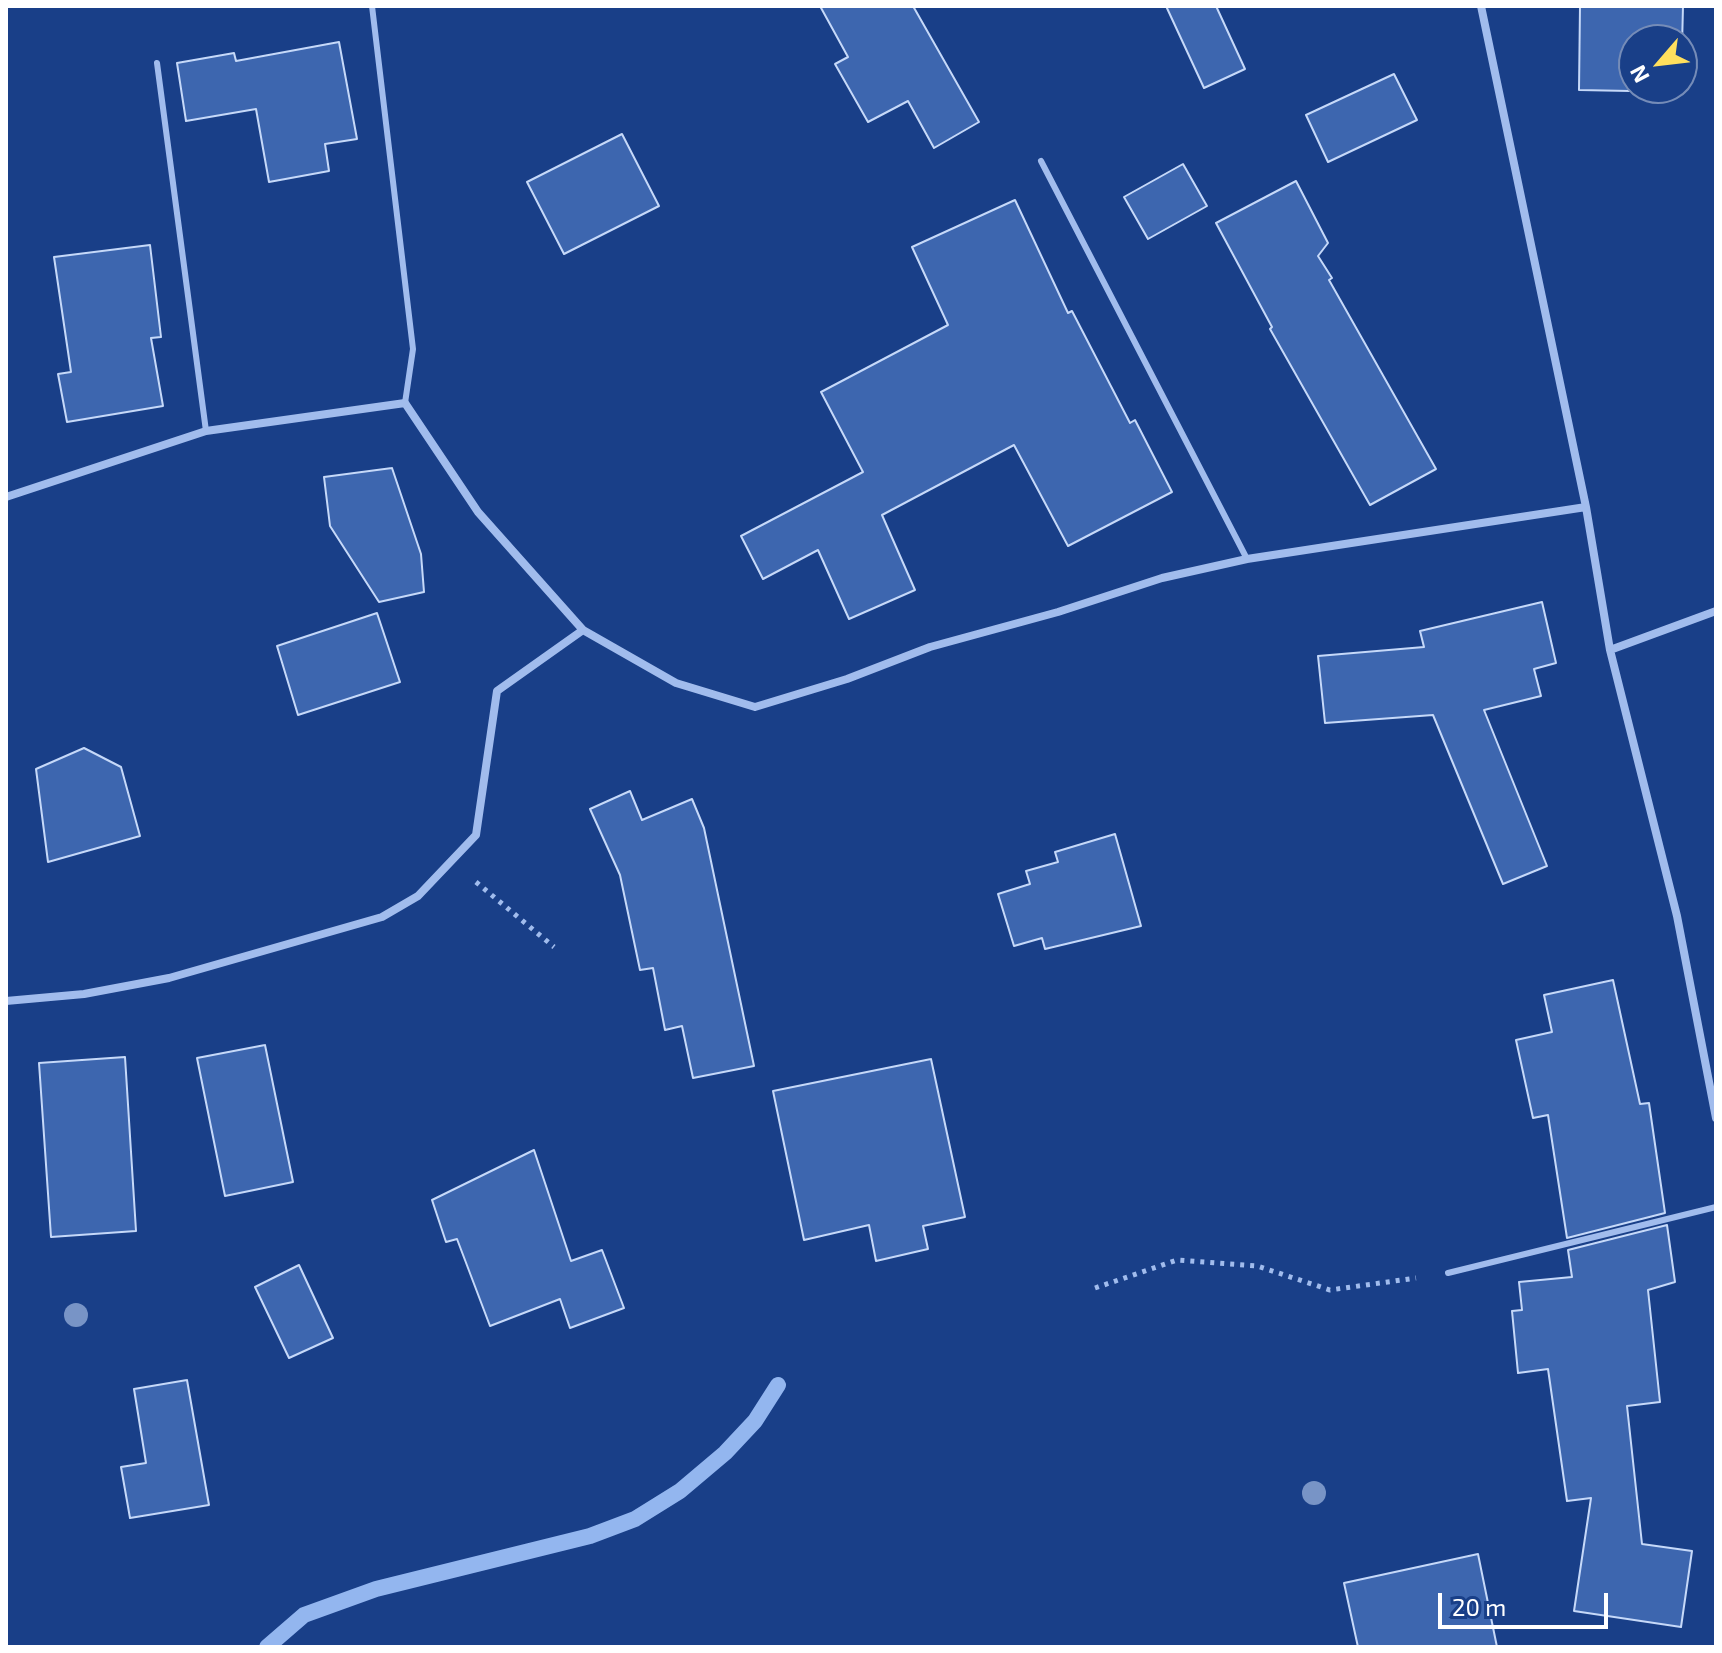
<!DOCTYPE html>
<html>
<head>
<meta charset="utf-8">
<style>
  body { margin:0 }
  #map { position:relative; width:1722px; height:1653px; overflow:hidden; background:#193f88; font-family:"Exo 2",sans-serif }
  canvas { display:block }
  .frame { position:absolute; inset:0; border:8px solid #fff; pointer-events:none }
  .north { position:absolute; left:1618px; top:24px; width:80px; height:80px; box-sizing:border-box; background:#193f88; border:2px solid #758cb8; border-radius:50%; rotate:242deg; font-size:22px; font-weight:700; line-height:32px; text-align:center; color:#fff }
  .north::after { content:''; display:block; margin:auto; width:28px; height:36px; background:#ffdf5d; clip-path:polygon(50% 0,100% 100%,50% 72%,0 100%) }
  .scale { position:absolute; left:1438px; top:1593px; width:170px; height:36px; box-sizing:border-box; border:4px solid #fff; border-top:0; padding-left:10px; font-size:24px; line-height:28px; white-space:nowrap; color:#fff; -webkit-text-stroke:6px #193f88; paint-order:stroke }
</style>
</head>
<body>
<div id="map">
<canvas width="1722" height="1653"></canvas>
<div class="frame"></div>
<div class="north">N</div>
<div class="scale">20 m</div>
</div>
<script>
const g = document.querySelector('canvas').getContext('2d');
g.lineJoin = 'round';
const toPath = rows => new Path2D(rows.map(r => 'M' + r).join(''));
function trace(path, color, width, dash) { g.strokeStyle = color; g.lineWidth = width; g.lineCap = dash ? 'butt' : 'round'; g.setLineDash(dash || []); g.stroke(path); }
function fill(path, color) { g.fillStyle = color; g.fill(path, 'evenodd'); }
trace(toPath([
  [267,1647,304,1615,376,1589,590,1536,635,1519,680,1491,725,1453,755,1421,778,1385]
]), '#93b6ef', 16);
const building = toPath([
  [820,6,913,6,979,122,934,148,908,101,868,122,835,64,848,57,820,6],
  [1166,6,1216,6,1245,69,1204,88,1166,6],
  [1580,6,1683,6,1682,46,1682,40,1634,40,1634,88,1681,88,1681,92,1579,90,1580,6],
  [339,42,357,139,325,144,329,171,269,182,256,109,186,121,177,63,234,53,236,61,339,42],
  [1394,74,1417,120,1328,162,1306,115,1394,74],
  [622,134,659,206,564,254,527,182,622,134],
  [1183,164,1207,206,1148,239,1124,197,1183,164],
  [1296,181,1328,243,1318,256,1332,278,1329,280,1436,469,1370,505,1270,329,1272,327,1216,223,1296,181],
  [1015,200,1068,313,1072,311,1130,423,1135,420,1172,492,1068,546,1014,445,882,515,915,590,849,619,818,550,763,579,741,536,863,472,821,392,948,325,912,247,1015,200],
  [150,245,161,337,151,338,163,406,67,422,58,374,71,372,54,257,150,245],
  [392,468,421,554,424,592,379,602,330,526,324,477,392,468],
  [1542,602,1556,663,1534,669,1541,696,1484,710,1547,866,1503,884,1433,715,1325,723,1318,656,1424,647,1420,631,1542,602],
  [377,613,400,682,298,715,277,646,377,613],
  [84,748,121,767,140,836,48,862,36,769,84,748],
  [630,791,642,820,692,799,704,828,754,1066,693,1078,682,1026,665,1030,653,968,640,970,620,875,590,809,630,791],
  [1115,834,1141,926,1045,949,1042,938,1014,946,998,894,1030,884,1026,871,1058,862,1055,852,1115,834],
  [1613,980,1640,1104,1649,1103,1665,1213,1567,1238,1548,1115,1533,1118,1516,1040,1552,1032,1544,995,1613,980],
  [265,1045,293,1182,225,1196,197,1058,265,1045],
  [125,1057,136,1231,51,1237,39,1063,125,1057],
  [931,1059,965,1217,923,1226,928,1249,876,1261,869,1225,804,1240,773,1091,931,1059],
  [534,1150,571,1261,602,1250,624,1308,570,1328,560,1299,490,1326,457,1239,446,1242,432,1200,534,1150],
  [1667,1225,1675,1282,1648,1290,1660,1402,1627,1406,1642,1544,1692,1551,1681,1627,1574,1611,1591,1498,1567,1501,1548,1369,1518,1373,1512,1311,1522,1310,1519,1282,1572,1277,1568,1250,1667,1225],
  [299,1265,333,1338,289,1358,255,1287,299,1265],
  [187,1380,209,1505,130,1518,121,1467,146,1463,134,1389,187,1380],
  [1478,1554,1497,1647,1358,1647,1344,1583,1478,1554]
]);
fill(building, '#3d66af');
trace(building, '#c6d9f9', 2);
trace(toPath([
  [476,882,554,947],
  [1095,1288,1177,1260,1257,1266,1330,1290,1416,1278]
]), '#a1bced', 5, [4, 6]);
trace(toPath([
  [372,6,413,349,405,403],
  [157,63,206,431],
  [1041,161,1247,559],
  [1448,1273,1716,1207]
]), '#a1bced', 6);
trace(toPath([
  [1481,6,1586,507,1610,650,1677,916,1716,1118],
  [6,497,206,431,405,403,478,512,583,630,676,683,755,707,847,679,930,647,1058,612,1162,578,1247,559,1586,507],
  [1610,650,1716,611],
  [6,1001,84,994,169,978,382,917,418,896,476,835,497,691,583,630]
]), '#a1bced', 8);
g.fillStyle = '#7894c6';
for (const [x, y] of [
  [76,1315],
  [1314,1493]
]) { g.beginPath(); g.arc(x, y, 12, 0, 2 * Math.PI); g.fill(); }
</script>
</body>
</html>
